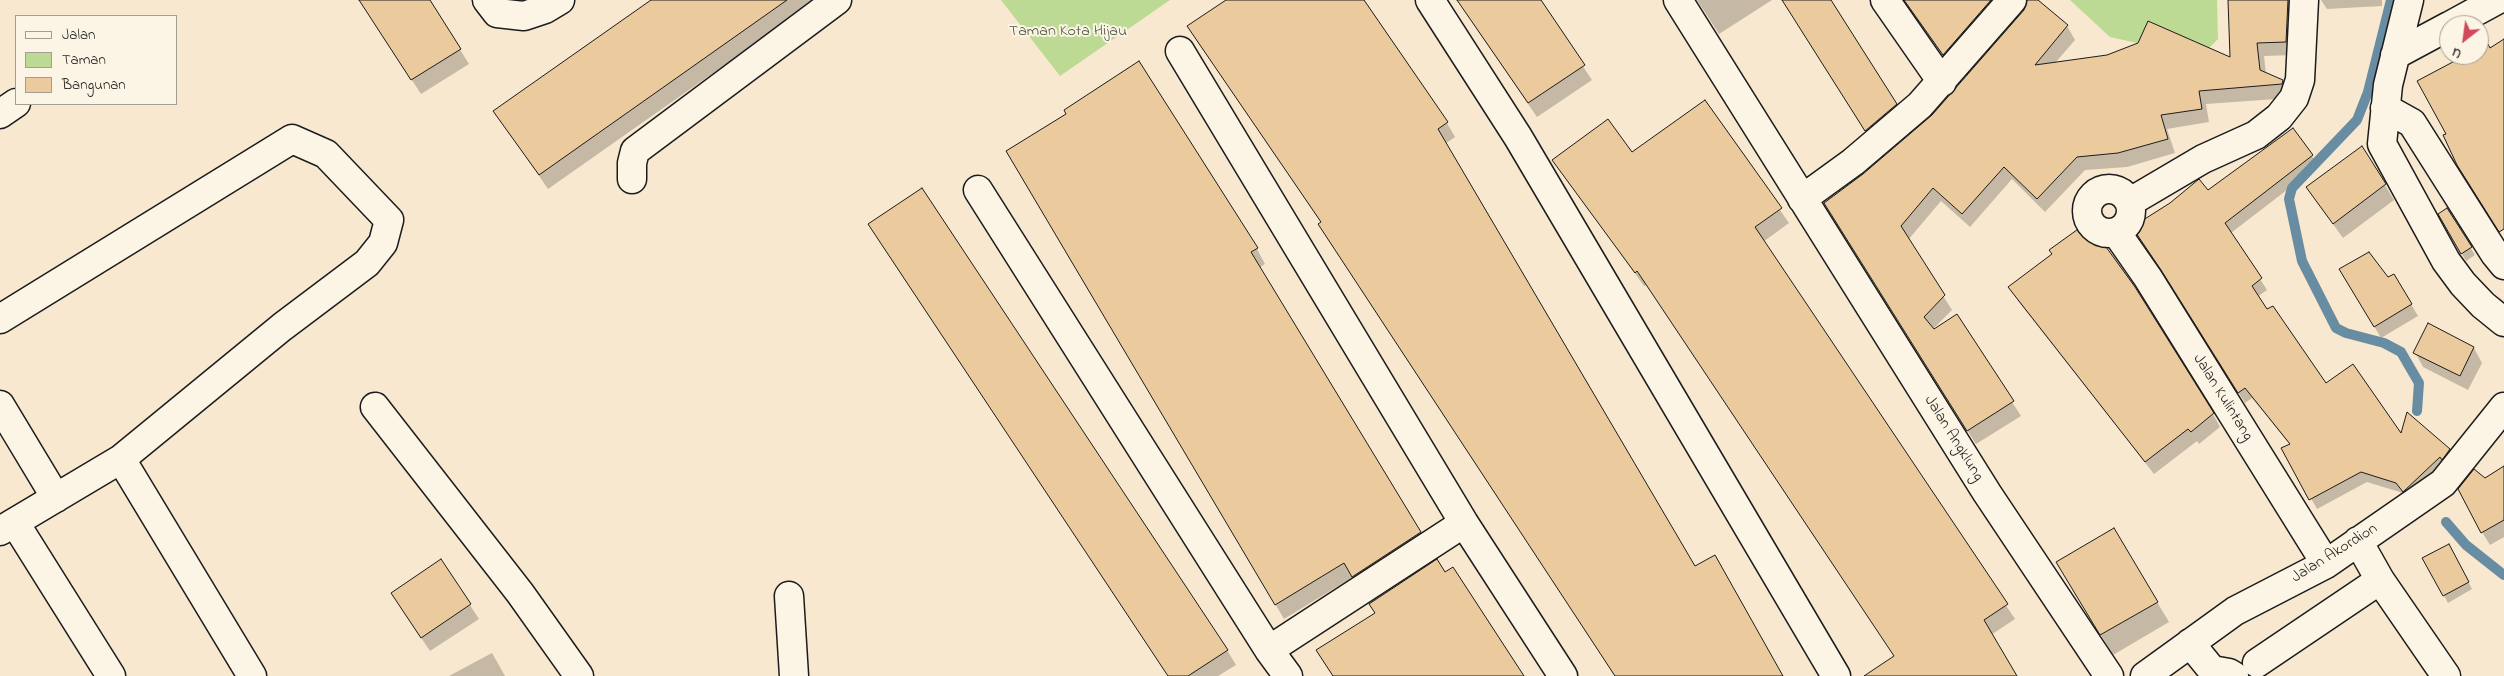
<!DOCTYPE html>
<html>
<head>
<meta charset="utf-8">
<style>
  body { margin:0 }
  #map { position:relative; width:2504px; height:676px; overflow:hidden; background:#f7e8cf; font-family:"Indie Flower",sans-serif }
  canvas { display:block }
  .legend { position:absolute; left:15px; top:15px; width:162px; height:90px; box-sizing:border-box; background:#fcf5e5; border:1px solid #a29e95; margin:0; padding:6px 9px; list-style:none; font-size:15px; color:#1c1c1c }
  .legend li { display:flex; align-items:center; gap:10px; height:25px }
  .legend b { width:25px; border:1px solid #a29e95 }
  .north { position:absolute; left:2439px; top:15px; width:50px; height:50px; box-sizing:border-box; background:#fcf5e5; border:1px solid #a29e95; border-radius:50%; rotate:210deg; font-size:14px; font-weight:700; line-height:20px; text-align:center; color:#1c1c1c }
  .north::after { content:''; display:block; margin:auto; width:18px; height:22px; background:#d1495b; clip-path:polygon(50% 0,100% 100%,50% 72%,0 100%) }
</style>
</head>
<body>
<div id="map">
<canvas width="2504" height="676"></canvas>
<ul class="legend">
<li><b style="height:6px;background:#fcf5e5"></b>Jalan</li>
<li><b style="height:14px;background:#bcda93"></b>Taman</li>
<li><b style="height:14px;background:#ebca9d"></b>Bangunan</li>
</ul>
<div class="north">U</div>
</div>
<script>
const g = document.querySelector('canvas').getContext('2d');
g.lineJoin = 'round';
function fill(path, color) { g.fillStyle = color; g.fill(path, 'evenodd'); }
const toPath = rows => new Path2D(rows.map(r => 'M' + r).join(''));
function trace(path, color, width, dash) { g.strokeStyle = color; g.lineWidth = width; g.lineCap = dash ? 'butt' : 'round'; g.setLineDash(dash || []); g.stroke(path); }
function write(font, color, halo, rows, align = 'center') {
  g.font = font + ' "Indie Flower",sans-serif'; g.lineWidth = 4; g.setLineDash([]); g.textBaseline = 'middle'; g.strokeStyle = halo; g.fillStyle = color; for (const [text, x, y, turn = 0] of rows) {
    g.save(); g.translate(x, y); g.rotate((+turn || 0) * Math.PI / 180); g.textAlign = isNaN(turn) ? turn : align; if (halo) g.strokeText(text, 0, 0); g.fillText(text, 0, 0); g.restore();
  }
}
fill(toPath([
  [1001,0,1170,0,1060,76],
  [2070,0,2217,0,2218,39,2200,57,2110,37]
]), '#bcda93');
fill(toPath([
  [360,0,429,0,469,64,421,94],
  [653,0,817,0,548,189,495,111],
  [1229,0,1362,0,1447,123,1455,137,1445,144,1695,568,1781,676,1616,676,1322,224,1189,27],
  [1457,0,1539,0,1592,80,1537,117],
  [1697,0,1772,0,1719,34],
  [1783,0,1830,0,1902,116,1872,141],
  [1902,0,2010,0,1950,66],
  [2028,0,2036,0,2067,26,2075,40,2055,63,2231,59,2229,0,2304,0,2293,55,2264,56,2266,74,2283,81,2290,95,2290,98,2206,104,2209,122,2167,129,2175,153,2127,167,2085,170,2045,212,2012,179,1970,227,1941,201,1908,240,1952,310,1930,332,1956,315,2021,416,1976,444,1833,217,1864,175,1933,116,2025,11],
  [2321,0,2382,0,2382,6,2327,9],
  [1139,63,1257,249,1265,264,1259,268,1429,548,1362,591,1353,577,1284,619,1008,152,1068,115],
  [1704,102,1789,223,1763,242,2015,619,1991,635,2015,676,1892,676,1895,657,1647,285,1644,286,1554,161,1632,153],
  [2362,147,2394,200,2343,238,2307,188],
  [2312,156,2318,166,2231,233,2267,290,2257,297,2326,385,2402,436,2450,450,2456,460,2410,501,2403,493,2367,482,2317,509,2283,449,2290,445,2252,398,2245,403,2133,227,2208,192],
  [2447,210,2475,255,2466,261,2440,214],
  [2341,269,2388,279,2394,275,2418,316,2381,338],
  [2010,288,2213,414,2220,427,2199,444,2197,441,2154,474,2018,301],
  [2429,325,2474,348,2482,363,2468,390,2423,367,2415,352],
  [2504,467,2504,537,2490,545,2482,532,2485,479],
  [2114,530,2169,622,2113,655,2069,582],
  [2448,545,2472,589,2448,603,2424,558],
  [441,561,479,619,430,651,401,608],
  [1227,650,1236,665,1218,676,1168,676],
  [492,653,505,676,449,676]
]), '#0003');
trace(toPath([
  [2391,0,2368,92,2357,120,2292,188,2289,199,2302,261,2336,328,2346,333,2384,343,2401,352,2419,383,2417,411],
  [2446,522,2466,545,2504,575]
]), '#688ca2', 10);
const building = toPath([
  [359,0,430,0,461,49,411,80,359,0],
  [651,0,787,0,539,175,493,111,651,0],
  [1226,0,1364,0,1448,122,1438,129,1695,566,1715,555,1783,676,1615,676,1318,224,1321,222,1187,26,1226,0],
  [1457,0,1541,0,1585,65,1528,103,1457,0],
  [1782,0,1831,0,1897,104,1865,131,1782,0],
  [1904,0,1991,0,1943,55,1904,0],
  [2027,0,2038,0,2068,25,2035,65,2107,55,2138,43,2148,21,2230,57,2228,0,2288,0,2286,42,2257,43,2260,70,2283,80,2282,84,2199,91,2202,109,2161,115,2168,139,2118,153,2077,157,2037,199,2004,167,1962,214,1933,188,1901,226,1945,295,1924,317,1934,329,1957,314,2014,401,1967,431,1824,203,1863,174,1932,115,2024,10,2027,0],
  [2504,39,2504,229,2499,232,2457,165,2443,135,2446,134,2417,81,2466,55,2479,55,2479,48,2488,44,2490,48,2504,39],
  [1139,61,1258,248,1251,252,1421,532,1352,577,1344,563,1275,605,1006,151,1066,114,1064,110,1139,61],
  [1705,100,1782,208,1755,227,2008,604,1984,620,2017,676,1864,676,1894,656,1637,271,1635,273,1552,160,1608,119,1632,152,1705,100],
  [2293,128,2313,155,2225,223,2262,278,2252,286,2267,309,2273,306,2326,383,2353,364,2401,433,2407,412,2450,449,2442,460,2440,457,2403,492,2396,483,2361,472,2309,500,2281,448,2290,444,2245,388,2238,393,2161,270,2132,227,2170,203,2199,179,2208,190,2293,128],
  [2362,146,2386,184,2333,224,2306,187,2362,146],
  [922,188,1228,650,1188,676,1168,676,868,224,922,188],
  [2447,208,2472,247,2461,254,2438,214,2447,208],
  [2088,222,2135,287,2214,413,2191,432,2188,429,2145,462,2008,287,2052,254,2049,250,2088,222],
  [2369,252,2388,277,2394,274,2412,304,2374,327,2339,269,2369,252],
  [2428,323,2474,347,2460,376,2413,353,2428,323],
  [2504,466,2504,520,2481,533,2458,489,2474,469,2485,478,2504,466],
  [2114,528,2158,602,2100,635,2056,562,2114,528],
  [2449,544,2469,582,2443,596,2422,558,2449,544],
  [441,559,471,604,421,638,391,593,441,559],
  [1437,559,1445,572,1453,567,1524,676,1333,676,1316,650,1375,613,1369,604,1437,559]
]);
fill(building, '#ebca9d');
trace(building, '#1c1c1c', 1);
const minor = toPath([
  [487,0,497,13,524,16,545,9,560,0],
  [1430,0,1518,137,1836,676],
  [1678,0,1987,493,2109,676],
  [1885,0,1942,82],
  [2409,0,2388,85,2382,144,2446,261,2463,284,2483,305,2504,322],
  [2451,25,2497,0],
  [1180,51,1464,523,1563,676],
  [2395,55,2449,26],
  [2385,108,2412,123,2495,254,2504,265],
  [0,114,16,103],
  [632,179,632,163,635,151,837,0],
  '2087 211a22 22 0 1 1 44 0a22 22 0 1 1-44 0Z',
  [978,190,1269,650,1288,676],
  [1802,199,1853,162,1920,105,2012,0],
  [2130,202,2203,159,2256,135,2279,117,2294,98,2300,80,2304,0],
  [2116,232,2148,278,2326,564],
  [0,319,292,139,326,154,389,220,383,243,367,263,282,327,121,459,0,531],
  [0,405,56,498],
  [375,407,520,593,579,676],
  [121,459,252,676],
  [15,523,111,676],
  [2358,541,2380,580,2446,676],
  [789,596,794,676],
  [2190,643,2212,670,2229,673,2234,676],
  [1269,650,1464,523],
  [2257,663,2380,580],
  [2145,676,2235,611,2326,564,2443,483,2504,407]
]);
trace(minor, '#1c1c1c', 31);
trace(minor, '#fcf5e5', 28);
write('16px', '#4c5540', '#fcf5e5', [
  ["Taman Kota Hijau",1068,32]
]);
write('16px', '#1c1c1c', '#fcf5e5', [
  ["Jalan Kulintang",2222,398,58],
  ["Jalan Angklung",1953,439,58],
  ["Jalan Akordion",2335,554,-32]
]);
</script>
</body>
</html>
